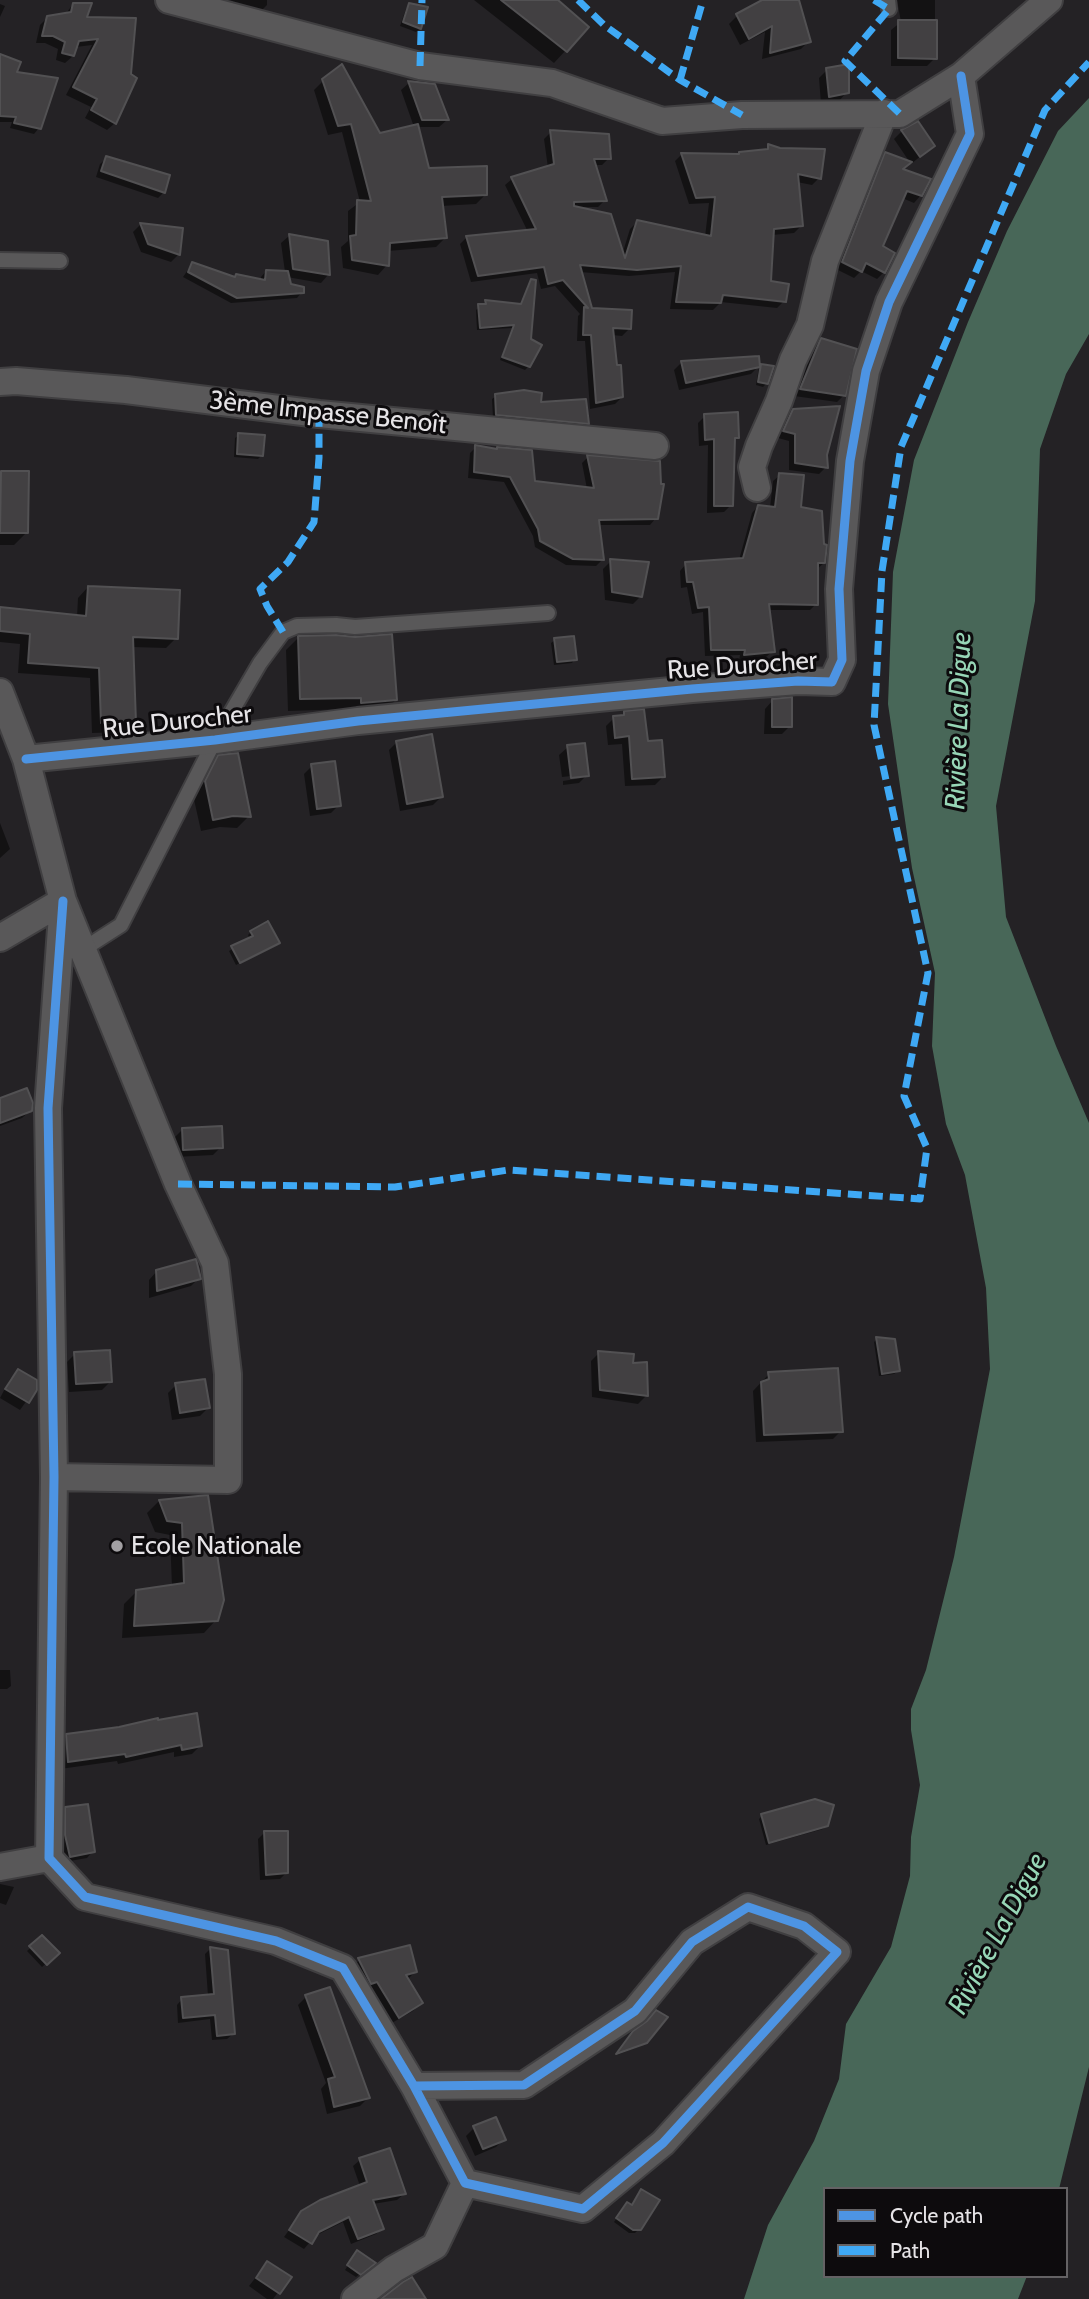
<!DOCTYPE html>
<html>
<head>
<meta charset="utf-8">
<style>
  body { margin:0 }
  #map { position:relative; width:1089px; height:2299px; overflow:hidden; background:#242225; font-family:Cabin,sans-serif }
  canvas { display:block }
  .legend { position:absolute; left:823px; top:2187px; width:245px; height:91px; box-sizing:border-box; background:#0d0b0d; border:2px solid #646264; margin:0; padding:9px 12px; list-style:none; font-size:21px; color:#e6e4e7 }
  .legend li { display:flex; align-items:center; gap:14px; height:35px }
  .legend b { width:35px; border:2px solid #646264 }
</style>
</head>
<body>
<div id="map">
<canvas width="1089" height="2299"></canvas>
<ul class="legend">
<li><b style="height:9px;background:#4d94e3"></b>Cycle path</li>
<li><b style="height:9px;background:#3fa9f5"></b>Path</li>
</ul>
</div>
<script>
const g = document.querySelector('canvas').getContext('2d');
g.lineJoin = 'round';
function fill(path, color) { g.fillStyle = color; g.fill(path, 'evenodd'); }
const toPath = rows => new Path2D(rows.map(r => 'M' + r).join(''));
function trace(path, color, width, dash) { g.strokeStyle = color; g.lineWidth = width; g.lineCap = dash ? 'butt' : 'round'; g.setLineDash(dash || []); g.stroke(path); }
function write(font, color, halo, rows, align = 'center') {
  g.font = font + ' Cabin,sans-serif'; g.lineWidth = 6; g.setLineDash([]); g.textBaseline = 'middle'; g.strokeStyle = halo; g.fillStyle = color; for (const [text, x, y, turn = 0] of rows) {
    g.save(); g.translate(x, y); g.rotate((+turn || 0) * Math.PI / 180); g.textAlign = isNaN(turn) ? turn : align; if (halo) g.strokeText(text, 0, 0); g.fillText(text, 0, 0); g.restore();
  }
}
fill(toPath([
  [1089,98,1089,334,1066,374,1040,449,1035,601,996,806,1006,917,1056,1046,1089,1123,1089,2067,1059,2189,825,2189,825,2276,1027,2276,1018,2299,744,2299,768,2225,814,2141,839,2079,846,2024,891,1947,910,1876,911,1837,920,1785,911,1730,911,1709,926,1670,954,1557,990,1369,986,1288,965,1175,946,1124,932,1046,935,973,912,868,888,704,893,572,914,460,968,322,1007,231,1058,131]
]), '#486758');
fill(toPath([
  [227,0,267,0,267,5,259,13,232,9,233,1],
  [474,0,555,0,566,50,554,63],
  [766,0,797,0,802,8,800,10,809,41,801,49,762,59,765,32,740,45,729,24,737,16],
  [897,0,935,0,935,58,927,66,891,66,891,30,901,22],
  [0,4,5,6,0,17],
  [73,4,129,75,115,123,107,130,85,118,91,107,66,95,92,45,76,47,73,56,65,63,56,60,58,49,45,43,36,43,40,25,48,17,65,15],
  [409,5,420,28,416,32,400,26,406,9],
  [0,56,15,73,39,128,34,134,10,128,12,122,0,122],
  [827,70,847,92,839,101,821,104,819,78],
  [323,81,379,135,414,127,401,90,409,83,447,120,439,127,417,127,428,170,486,194,476,204,441,206,446,237,436,247,388,251,387,265,378,275,343,268,341,247,348,241,348,211,360,202,342,132,328,135,314,90],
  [917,124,933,146,911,164,894,139,902,131],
  [551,132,609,158,602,165,594,165,605,200,598,207,579,207,622,255,630,229,637,222,705,237,709,203,689,204,675,161,682,154,737,156,763,151,769,146,819,178,812,185,797,182,801,226,794,233,772,235,769,283,784,301,777,308,721,302,713,310,670,309,675,272,629,276,580,272,590,309,629,329,622,336,612,335,622,397,615,404,590,409,585,341,577,341,578,316,580,314,555,286,541,289,537,273,471,282,460,244,467,237,528,232,505,185,512,179,548,168,544,139],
  [886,154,909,163,902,170,921,195,914,203,902,198,880,247,884,272,877,279,861,271,854,278,836,269,879,162],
  [107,158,164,192,158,198,96,177,100,164],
  [141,224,179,254,171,262,141,252,133,232],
  [289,236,328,275,321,283,287,277,289,286,302,292,297,298,231,303,183,277,192,264,234,279,261,281,261,277,266,271,285,272,281,243],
  [531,281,529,366,525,370,500,360,512,328,477,330,476,310,486,302,520,306,528,285],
  [821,340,844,395,837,402,794,396,814,348],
  [757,358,759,366,751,374,679,390,674,370,681,363],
  [762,366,767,383,763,387,756,385,759,367],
  [496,396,539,404,587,423,584,427,493,418,492,399],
  [793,411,825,454,826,467,819,474,789,470,789,441,778,438,786,418],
  [705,416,738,437,733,442,731,505,724,512,707,513,708,445,699,446,698,423],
  [239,435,262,455,258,459,234,457,235,438],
  [476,447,495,451,497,449,533,483,587,489,582,463,588,457,656,518,650,525,598,525,602,560,596,566,566,565,535,547,533,536,504,482,468,478,470,453],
  [0,472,27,473,26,533,14,545,0,545],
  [780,475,799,508,824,563,816,570,816,604,810,610,768,610,773,651,766,657,739,661,740,655,705,656,703,612,692,614,687,587,681,588,680,571,686,564,739,560,752,513,758,506,770,508,773,481],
  [611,561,641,596,633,604,605,600,603,569],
  [88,587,176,638,166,648,132,647,135,722,124,732,92,733,90,678,18,673,20,644,0,642,0,608,77,617,78,598],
  [298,638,396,700,383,712,349,709,288,711,286,650],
  [555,640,575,659,572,663,554,665,551,643],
  [773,700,790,726,782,734,764,734,765,709],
  [624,713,646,743,663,777,655,785,625,786,622,744,608,745,606,726,614,718,621,717],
  [397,742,441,797,433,805,400,811,389,750],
  [568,747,587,775,579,783,563,785,563,781,581,778,581,775,562,777,559,755],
  [219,757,249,816,237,828,220,827,201,831,193,795,206,770],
  [312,766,339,805,331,813,310,816,304,774],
  [0,823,10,849,0,858],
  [251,932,277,943,236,965,229,951,250,939,248,935],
  [0,1099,31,1110,22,1118,0,1126],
  [182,1130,221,1147,213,1155,175,1157,174,1138],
  [157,1271,199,1278,191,1286,149,1298,149,1280],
  [877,1339,898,1371,894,1374,879,1376,874,1342],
  [599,1353,631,1365,646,1396,638,1404,592,1397,591,1361],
  [75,1354,110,1382,102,1390,69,1392,67,1362],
  [18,1371,35,1389,20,1410,0,1398,10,1379],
  [769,1374,841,1431,833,1439,756,1442,753,1391],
  [176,1385,208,1408,200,1416,172,1420,168,1393],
  [206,1497,216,1620,204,1633,122,1638,124,1604,136,1592,172,1587,170,1535,155,1532,147,1513,159,1501],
  [0,1670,10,1670,11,1686,7,1689,0,1689],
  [67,1736,200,1746,192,1754,174,1757,174,1752,118,1764,117,1761,60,1769,59,1744],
  [66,1808,93,1851,87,1858,64,1862,59,1843,60,1815],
  [762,1816,827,1825,823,1829,766,1845,759,1819],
  [264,1833,286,1873,280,1879,260,1880,258,1839],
  [0,1884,14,1887,6,1905,0,1903],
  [42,1937,58,1953,42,1967,27,1951],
  [210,1949,233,2034,227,2039,212,2040,210,2019,178,2023,177,2005,182,1999,208,1996,205,1954],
  [359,1960,415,1972,407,1980,421,2003,413,2011,390,2024,352,1968],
  [306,1997,368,2098,360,2106,327,2114,321,2089,326,2083,298,2005],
  [630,2037,646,2042,641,2046,617,2055],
  [474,2128,504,2139,496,2147,475,2156,466,2136],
  [360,2160,404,2194,397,2200,373,2204,382,2228,376,2234,351,2244,343,2222,315,2236,304,2249,284,2237,302,2212,360,2186,353,2166],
  [641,2191,639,2229,635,2233,629,2233,614,2222,624,2208,631,2207],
  [354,2256,370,2266,356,2277,345,2270],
  [267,2263,289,2278,273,2299,267,2299,249,2286]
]), '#0007');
const building = toPath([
  [501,0,558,0,589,27,567,52,501,0],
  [762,0,799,0,811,42,770,53,772,26,749,39,736,14,762,0],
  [73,3,92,3,87,17,136,18,131,74,137,78,116,124,91,110,97,99,73,87,98,39,79,41,74,56,62,53,65,42,53,36,42,36,47,16,71,12,73,3],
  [409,3,428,7,421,29,403,22,409,3],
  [898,20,937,20,937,59,898,58,898,20],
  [0,54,21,62,17,72,58,78,41,129,14,123,16,117,0,116,0,54],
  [342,64,380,133,418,124,429,168,487,166,487,195,442,197,447,238,390,243,389,266,352,260,350,236,356,235,357,200,371,201,351,124,338,126,322,79,342,64],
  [849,64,849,93,829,97,826,68,849,64],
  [408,81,435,84,449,120,422,120,408,81],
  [918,121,935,146,920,157,901,130,918,121],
  [550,130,609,134,611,159,594,159,607,201,574,202,574,206,611,214,625,258,637,220,711,236,715,197,696,198,681,153,739,154,739,152,768,149,768,144,780,148,825,149,821,179,798,174,803,226,774,229,771,281,789,284,786,302,723,295,721,303,676,302,681,266,637,270,580,265,592,308,632,310,631,329,613,328,617,365,621,365,623,397,596,403,591,335,583,335,584,307,588,308,563,280,548,284,544,267,478,276,466,236,536,229,511,177,554,164,550,130],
  [885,152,912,162,903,169,931,179,922,196,907,191,883,246,895,253,885,273,866,263,862,272,842,262,885,152],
  [106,156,170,175,165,193,101,171,106,156],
  [140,223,183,228,180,255,148,244,140,223],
  [289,234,328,241,330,275,293,269,289,234],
  [192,262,235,277,236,274,265,280,266,270,288,271,291,284,304,287,304,293,237,298,188,272,192,262],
  [531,279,536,280,531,339,542,345,530,367,502,357,514,325,480,328,478,304,486,304,485,300,521,304,531,279],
  [821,338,857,349,846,396,800,389,821,338],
  [759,356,760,367,686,383,681,361,759,356],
  [761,364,774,366,768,384,758,382,761,364],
  [524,390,542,393,541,402,586,399,589,424,496,415,495,394,524,390],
  [840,406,827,455,828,468,795,463,795,434,783,431,793,409,840,406],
  [738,412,739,438,735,438,733,506,714,506,714,439,705,440,704,414,738,412],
  [238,433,265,435,263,456,237,454,238,433],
  [475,445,497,449,497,447,532,450,535,481,594,488,587,455,660,461,661,484,664,484,658,519,599,520,604,560,573,559,540,541,538,529,510,477,474,472,475,445],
  [1,471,29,471,28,533,0,533,1,471],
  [779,473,804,475,801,507,822,511,824,544,827,545,825,563,818,563,818,605,769,604,775,652,744,655,745,650,711,650,709,607,698,608,693,582,687,582,685,562,743,558,758,505,775,507,779,473],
  [610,559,649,562,642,597,612,592,610,559],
  [88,586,180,590,178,639,133,637,136,723,101,723,99,668,28,663,30,634,0,631,0,607,86,616,88,586],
  [392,634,397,700,361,703,361,698,300,699,298,636,336,635,355,637,392,634],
  [574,636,577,660,557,662,554,638,574,636],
  [792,697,792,727,772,727,772,699,792,697],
  [644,709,648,741,662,740,665,777,632,779,629,736,615,738,613,716,624,715,624,711,644,709],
  [432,734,443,797,407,804,396,741,432,734],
  [585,743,589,776,571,778,567,745,585,743],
  [238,753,251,817,233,816,213,820,205,781,218,755,238,753],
  [335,761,341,806,317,809,311,764,335,761],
  [268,921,280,943,240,963,231,946,253,936,250,931,268,921],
  [27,1088,33,1103,32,1111,0,1123,0,1098,27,1088],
  [222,1126,223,1148,183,1150,182,1128,222,1126],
  [196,1259,201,1279,157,1291,156,1270,196,1259],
  [876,1337,895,1339,900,1371,882,1374,876,1337],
  [110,1350,112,1382,76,1384,74,1352,110,1350],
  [598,1351,634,1354,633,1363,647,1362,648,1396,600,1390,598,1351],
  [838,1368,843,1432,764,1435,761,1382,769,1379,768,1372,838,1368],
  [18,1369,37,1380,37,1390,29,1403,5,1389,18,1369],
  [205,1379,210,1408,180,1413,175,1383,205,1379],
  [208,1495,224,1600,218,1621,134,1626,136,1590,184,1583,182,1523,167,1521,159,1500,208,1495],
  [197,1713,202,1746,182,1750,181,1745,126,1757,125,1754,68,1762,66,1734,119,1727,158,1718,158,1720,197,1713],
  [815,1799,834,1805,828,1826,769,1843,761,1814,815,1799],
  [88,1804,95,1852,70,1857,65,1835,65,1807,88,1804],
  [264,1831,288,1831,288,1873,266,1875,264,1831],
  [42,1935,60,1953,47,1965,29,1946,42,1935],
  [410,1945,417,1972,406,1975,423,2003,399,2018,377,1982,371,1984,358,1958,410,1945],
  [210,1947,228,1950,235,2034,217,2036,215,2015,183,2018,181,1997,214,1994,210,1947],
  [330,1987,370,2098,334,2107,328,2079,335,2077,305,1995,330,1987],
  [656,2010,668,2017,647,2043,616,2054,633,2031,647,2021,656,2010],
  [496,2117,506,2140,483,2149,473,2126,496,2117],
  [390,2148,406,2194,373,2200,384,2229,358,2239,349,2217,319,2232,312,2244,289,2230,301,2211,320,2200,367,2182,359,2158,390,2148],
  [641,2189,660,2200,641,2230,633,2230,616,2218,627,2202,632,2205,641,2189],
  [357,2250,376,2263,361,2275,347,2265,357,2250],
  [267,2261,292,2277,280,2294,256,2278,267,2261],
  [412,2277,426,2299,381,2299,403,2282,412,2277]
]);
fill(building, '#424042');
trace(building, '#525153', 2);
const lane = toPath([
  [888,0,889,9],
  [0,260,60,261],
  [82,950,121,925,215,740,260,663,283,632,297,626,336,625,355,627,548,613]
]);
const street = toPath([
  [169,0,420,66,552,83,662,121,742,115,900,114,961,76,1049,0],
  [0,382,16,381,126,390,319,414,655,446],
  [757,488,752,467,759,446,779,401,793,360,810,325,825,261,884,113],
  [0,692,26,759,63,901,178,1184,215,1263,228,1374,228,1480,54,1477],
  [26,759,215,740,358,721,692,689,798,681,832,682,842,660,839,589,850,461,866,371,889,302,970,134,961,76],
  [63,901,48,1108,54,1477,49,1858,85,1897,276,1941,343,1968,414,2086,524,2085,635,2011,692,1942,748,1907,804,1926,837,1952,663,2143,583,2209,465,2183,414,2086],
  [0,938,63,901],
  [0,1867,49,1858],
  [355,2299,394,2269,435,2246,465,2183]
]);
trace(lane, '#403f41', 18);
trace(street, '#403f41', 30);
trace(lane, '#595859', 14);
trace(street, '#595859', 26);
trace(toPath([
  [578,0,604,25,680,80,742,115],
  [874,0,889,9,845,61,900,114],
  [420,66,422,0],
  [680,80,703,0],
  [283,632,267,606,260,589,288,562,314,522,319,458,319,414],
  [178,1184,395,1187,508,1170,920,1199,927,1148,904,1096,928,973,874,725,882,571,901,447,1045,110,1089,62]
]), '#3fa9f5', 7, [14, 7]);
trace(toPath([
  [26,759,215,740,358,721,692,689,798,681,832,682,842,660,839,589,850,461,866,371,889,302,970,134,961,76],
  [63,901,48,1108,54,1477,49,1858,85,1897,276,1941,343,1968,414,2086,524,2085,635,2011,692,1942,748,1907,804,1926,837,1952,663,2143,583,2209,465,2183,414,2086]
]), '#4d94e3', 9);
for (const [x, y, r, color] of [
  [117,1546,7,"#a2a0a3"]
]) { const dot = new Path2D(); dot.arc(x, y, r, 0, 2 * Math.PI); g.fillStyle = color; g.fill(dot); trace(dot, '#0d0b0d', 2.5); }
write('26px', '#e6e4e7', '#0d0b0d', [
  ["3ème Impasse Benoît",328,413,6],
  ["Rue Durocher",742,666,-4],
  ["Rue Durocher",177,722,-6]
]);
write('26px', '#e6e4e7', '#0d0b0d', [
  ["Ecole Nationale",131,1546]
], 'left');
write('italic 28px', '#97d6b6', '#0d0b0d', [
  ["Rivière La Digue",959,721,-88],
  ["Rivière La Digue",998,1934,-62]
]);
</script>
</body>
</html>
